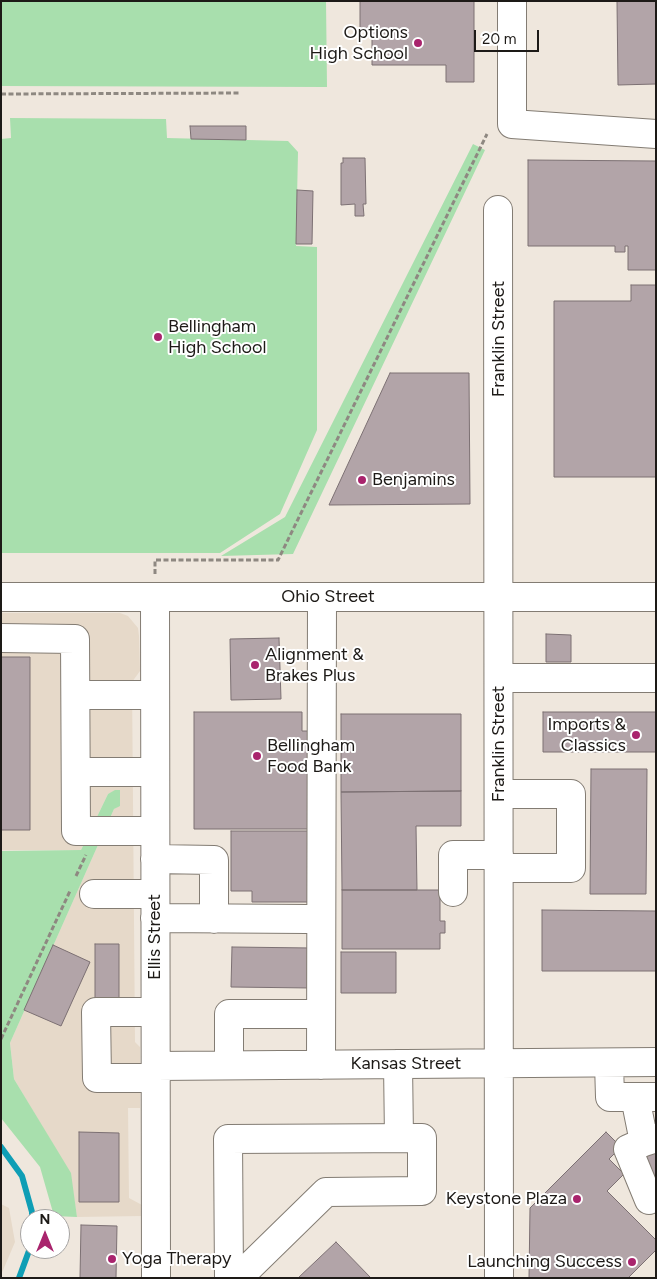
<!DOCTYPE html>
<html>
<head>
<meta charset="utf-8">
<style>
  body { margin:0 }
  #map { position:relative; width:657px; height:1279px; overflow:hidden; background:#efe7dd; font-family:Figtree,sans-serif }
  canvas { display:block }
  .frame { position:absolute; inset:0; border:2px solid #1d1a17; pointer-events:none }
  .north { position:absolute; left:20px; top:1209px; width:50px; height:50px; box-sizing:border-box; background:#fff; border:1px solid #a5a3a2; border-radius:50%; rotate:0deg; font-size:14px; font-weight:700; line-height:20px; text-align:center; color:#1d1a17 }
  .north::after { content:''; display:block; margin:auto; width:18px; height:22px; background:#a9246d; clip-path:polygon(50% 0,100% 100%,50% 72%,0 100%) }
  .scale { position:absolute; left:474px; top:30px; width:65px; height:22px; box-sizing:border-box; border:2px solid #1d1a17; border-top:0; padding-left:6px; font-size:15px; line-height:18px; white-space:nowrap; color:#1d1a17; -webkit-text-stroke:4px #fff; paint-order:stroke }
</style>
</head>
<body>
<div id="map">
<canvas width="657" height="1279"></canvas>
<div class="frame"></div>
<div class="north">N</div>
<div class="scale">20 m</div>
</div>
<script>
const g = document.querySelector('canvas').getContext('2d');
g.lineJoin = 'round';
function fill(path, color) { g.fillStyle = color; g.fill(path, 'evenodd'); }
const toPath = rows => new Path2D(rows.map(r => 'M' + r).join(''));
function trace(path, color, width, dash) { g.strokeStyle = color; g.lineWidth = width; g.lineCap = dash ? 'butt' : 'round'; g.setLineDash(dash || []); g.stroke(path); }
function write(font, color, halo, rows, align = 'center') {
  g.font = font + ' Figtree,sans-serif'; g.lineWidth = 4; g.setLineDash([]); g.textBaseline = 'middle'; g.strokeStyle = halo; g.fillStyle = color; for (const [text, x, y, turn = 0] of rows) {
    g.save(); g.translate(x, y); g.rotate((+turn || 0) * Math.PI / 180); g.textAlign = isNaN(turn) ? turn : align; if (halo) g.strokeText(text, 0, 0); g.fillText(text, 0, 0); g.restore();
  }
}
fill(toPath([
  [1,613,120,613,128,616,138,628,139,636,140,671,132,682,135,1042,140,1047,140,1108,128,1108,129,1198,142,1205,142,1216,77,1217,70,1173,14,1079,10,1043,114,809,117,807,120,790,108,794,81,850,1,850],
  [1,1204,9,1208,15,1242,1,1275]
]), '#e6d9c9');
fill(toPath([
  [1,1,326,1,327,87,1,86],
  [10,118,166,119,167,138,288,141,298,152,296,246,317,247,317,430,280,514,220,553,1,553,1,139,11,138],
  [473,144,485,150,293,554,221,556,285,517],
  [115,790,120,790,120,806,114,809,10,1043,14,1079,71,1173,77,1217,54,1216,40,1167,1,1118,1,851,81,850,108,794]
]), '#a8dfad');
trace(toPath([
  [1,1147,22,1176,32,1212,32,1219],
  [19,1278,30,1248]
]), '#0f9eb5', 6);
const building = toPath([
  [360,1,474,1,474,82,446,82,446,65,372,65,372,28,360,28,360,1],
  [617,1,656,1,656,84,618,85,617,1],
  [190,126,246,126,246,140,191,139,190,126],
  [343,158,365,158,366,204,363,204,364,216,355,216,355,204,341,205,341,163,343,163,343,158],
  [528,160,656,161,656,270,628,270,628,246,625,246,625,252,615,252,615,246,528,246,528,160],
  [297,190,313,191,312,244,296,244,297,190],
  [631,285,656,285,656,477,554,477,554,301,631,301,631,285],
  [390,373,469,373,470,504,329,505,390,373],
  [546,634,571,635,571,662,546,662,546,634],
  [279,638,281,699,231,700,230,639,279,638],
  [1,657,30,657,30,830,1,830,1,657],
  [194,712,302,712,302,731,320,731,320,829,194,829,194,712],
  [543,712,656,712,656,752,543,752,543,712],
  [341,714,461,714,461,791,341,792,341,714],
  [591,769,647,769,646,894,590,894,591,769],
  [461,791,461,826,416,826,417,890,342,890,341,792,461,791],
  [231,831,312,831,312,902,252,902,252,891,231,891,231,831],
  [342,890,440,890,440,921,445,921,445,933,440,933,440,949,342,949,342,890],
  [542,910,656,911,656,971,542,971,542,910],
  [95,944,119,944,119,1004,95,1004,95,944],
  [53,945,90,962,61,1026,24,1010,53,945],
  [232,947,311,948,311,988,231,987,232,947],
  [341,952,396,952,396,993,341,993,341,952],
  [79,1132,119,1133,119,1202,79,1202,79,1132],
  [606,1132,621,1147,609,1159,624,1174,607,1191,656,1240,656,1250,628,1278,529,1278,530,1208,606,1132],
  [656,1151,656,1188,638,1159,656,1151],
  [81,1225,117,1226,116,1278,80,1278,81,1225],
  [336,1242,371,1278,298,1278,336,1242]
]);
fill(building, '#b2a4a8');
trace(building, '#7c7073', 1);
const minor = toPath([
  [512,1,512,124,656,134],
  [498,210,499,1278],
  [1,597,656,597],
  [155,597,156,1278],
  [1,638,75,639,76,831,155,831],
  [499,678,656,678],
  [76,695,155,695],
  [76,772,155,772],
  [499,794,571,794,571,868,499,868],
  [155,859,214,860,214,919],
  [453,892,453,855,499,855],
  [94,894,155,894],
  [155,918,307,919],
  [155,1012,96,1012,97,1078,156,1078],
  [609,1063,610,1097,656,1097],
  [398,1064,399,1138],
  [229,1065,229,1014,321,1014],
  [321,1065,322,597],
  [156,1066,656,1062],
  [635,1097,644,1142,656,1138],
  [644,1142,628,1149,649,1200,656,1197],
  [229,1278,228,1139,422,1138,422,1191,326,1192,238,1278]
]);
trace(minor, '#837c73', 30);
trace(toPath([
  [1,94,241,93],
  [155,574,155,560,278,560,487,134],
  [76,876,86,855],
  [1,1039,70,891]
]), '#8e8881', 3, [5, 2.5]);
trace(minor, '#fff', 28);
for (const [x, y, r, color] of [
  [418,43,5,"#a9246d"],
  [158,337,5,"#a9246d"],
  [362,480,5,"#a9246d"],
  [255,665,5,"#a9246d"],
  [636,735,5,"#a9246d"],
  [257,756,5,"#a9246d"],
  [577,1199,5,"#a9246d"],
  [112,1259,5,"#a9246d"],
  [632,1262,5,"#a9246d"]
]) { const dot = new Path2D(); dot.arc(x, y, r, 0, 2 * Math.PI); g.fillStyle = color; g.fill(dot); trace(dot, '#fff', 2); }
write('18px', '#1d1a17', '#fff', [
  ["Options",408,33,"right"],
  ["High School",408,54,"right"],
  ["Bellingham",168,327],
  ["High School",168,348],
  ["Benjamins",372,480],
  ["Alignment &",265,655],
  ["Brakes Plus",265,676],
  ["Imports &",626,725,"right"],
  ["Classics",626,746,"right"],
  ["Bellingham",267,746],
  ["Food Bank",267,767],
  ["Keystone Plaza",567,1199,"right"],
  ["Yoga Therapy",122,1259],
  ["Launching Success",622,1262,"right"]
], 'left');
write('18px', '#1d1a17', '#fff', [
  ["Franklin Street",499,339,-90],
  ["Ohio Street",328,597],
  ["Franklin Street",499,744,-90],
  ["Ellis Street",155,937,-90],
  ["Kansas Street",406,1064]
]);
</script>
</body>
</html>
